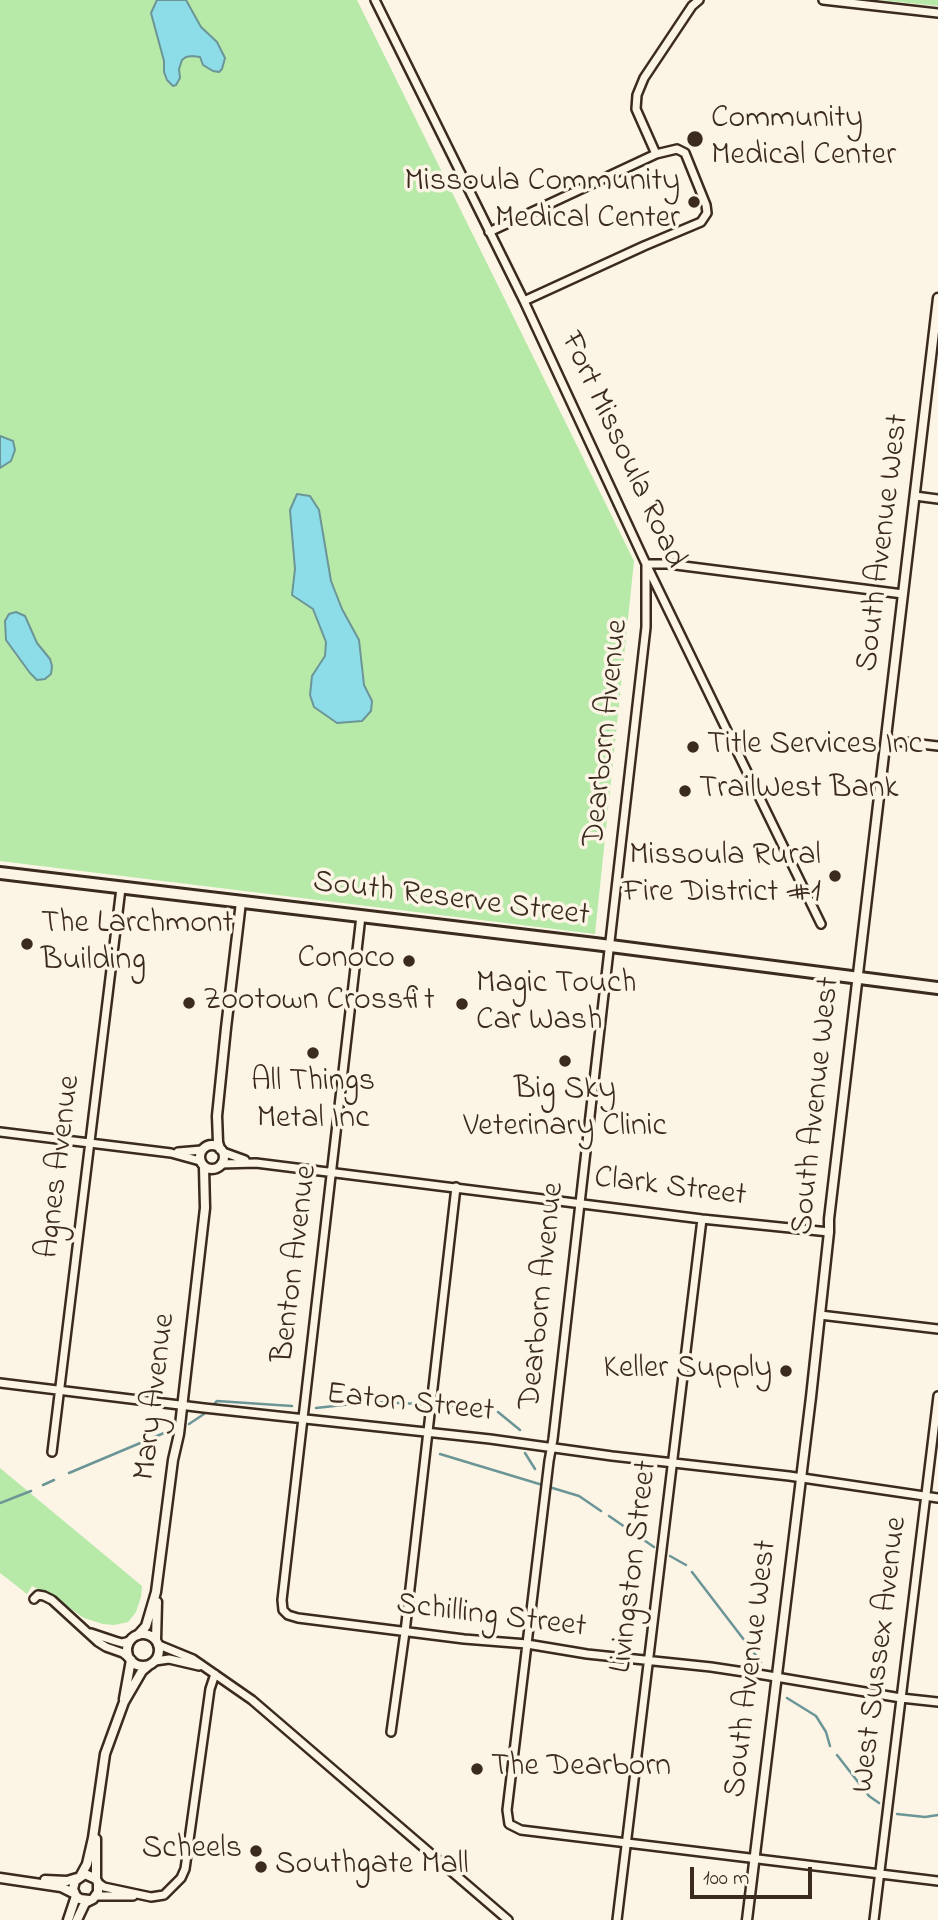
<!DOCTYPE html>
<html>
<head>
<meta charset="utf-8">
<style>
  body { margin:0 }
  #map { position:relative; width:938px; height:1920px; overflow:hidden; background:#fcf5e5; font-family:"Indie Flower",sans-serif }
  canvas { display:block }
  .scale { position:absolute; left:690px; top:1867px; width:122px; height:32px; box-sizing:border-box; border:4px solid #3b2a1e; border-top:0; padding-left:9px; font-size:21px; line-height:24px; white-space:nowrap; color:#3b2a1e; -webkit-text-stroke:5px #fcf5e5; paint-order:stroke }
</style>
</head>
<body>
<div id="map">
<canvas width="938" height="1920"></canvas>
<div class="scale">100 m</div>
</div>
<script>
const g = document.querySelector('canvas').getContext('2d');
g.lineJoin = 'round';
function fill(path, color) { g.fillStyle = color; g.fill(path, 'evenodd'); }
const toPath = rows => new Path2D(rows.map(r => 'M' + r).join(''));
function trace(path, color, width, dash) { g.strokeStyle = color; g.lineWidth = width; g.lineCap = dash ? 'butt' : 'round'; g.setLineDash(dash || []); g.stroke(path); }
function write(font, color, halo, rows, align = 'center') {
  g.font = font + ' "Indie Flower",sans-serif'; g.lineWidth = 7; g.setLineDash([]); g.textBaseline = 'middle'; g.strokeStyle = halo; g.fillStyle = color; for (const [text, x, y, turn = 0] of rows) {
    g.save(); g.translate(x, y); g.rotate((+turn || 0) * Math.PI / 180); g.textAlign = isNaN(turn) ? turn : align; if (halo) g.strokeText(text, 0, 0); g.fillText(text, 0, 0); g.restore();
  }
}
fill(toPath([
  [0,0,357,0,634,561,595,934,0,861],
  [880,0,938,0,938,6],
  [0,1468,142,1586,141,1597,136,1612,128,1622,114,1625,103,1624,84,1618,52,1596,32,1586,27,1594,0,1573]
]), '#b7e9a8');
const water = toPath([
  [157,0,186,0,201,27,217,42,225,58,222,69,219,72,213,71,203,65,200,57,192,56,186,57,182,60,179,69,180,78,176,85,173,86,167,80,164,72,164,61,151,13,157,0],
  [0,436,13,441,15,450,11,461,0,468,0,436],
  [297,494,310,496,319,510,331,581,342,609,359,640,364,685,372,701,371,711,362,721,337,723,314,707,310,695,312,676,325,656,326,642,313,609,292,595,295,569,290,510,297,494],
  [16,612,25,616,37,643,50,659,52,666,51,674,45,679,37,680,30,673,6,640,5,621,9,614,16,612]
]);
fill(water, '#8ddde8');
trace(water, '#6c9597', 2);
trace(toPath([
  [375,1402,421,1404],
  [215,1403,217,1401,292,1406],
  [438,1405,486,1409],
  [316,1408,361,1403],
  [498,1412,520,1430],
  [189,1424,204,1414],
  [525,1453,535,1469],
  [440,1454,579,1496,601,1511],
  [69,1473,164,1433],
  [43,1485,54,1480],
  [0,1503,31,1491],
  [609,1516,654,1547],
  [670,1556,686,1565],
  [692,1572,761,1662],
  [787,1698,816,1716,826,1732,830,1746],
  [837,1755,869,1796,879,1803],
  [897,1814,925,1817,938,1815]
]), '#6c9597', 2.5);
const minor = toPath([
  [375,0,524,301,646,564,821,924],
  [823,0,938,13],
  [656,154,636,109,637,95,644,78,692,6,699,0],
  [489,232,656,154,677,149,685,153,706,205,707,213,701,222,644,246,524,301],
  [915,496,938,499],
  [646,564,646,627,553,1439,549,1461,507,1810,509,1824,521,1830,938,1881],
  [646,564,668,564,903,594],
  [886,740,938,746],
  [361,916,282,1600,283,1610,288,1615,298,1618,464,1639,527,1644,587,1654,711,1667,764,1675,901,1698,938,1702],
  [0,1132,171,1153,200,1161],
  [178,1152,202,1150],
  [223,1152,245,1160],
  [221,1164,256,1163,702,1219,829,1232],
  [820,1315,938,1329],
  [0,1383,204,1408,490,1439,612,1456,789,1476,938,1498],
  [52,1452,121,888],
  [34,1599,38,1595,44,1596,52,1600,98,1642,106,1647,123,1653,129,1658],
  [91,1633,115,1641,122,1643,130,1641],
  [159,1645,193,1659,252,1700,508,1920],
  [155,1661,169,1659,199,1666],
  [391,1732,405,1632,456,1187],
  [98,1883,104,1887,151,1897,164,1895,181,1878,185,1869,210,1689,215,1674],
  [96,1896,133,1896],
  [617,1920,702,1219],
  [874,1920,938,1396]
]);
const tertiary = toPath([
  '200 1157a12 12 0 1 1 24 0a12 12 0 1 1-24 0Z',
  [220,1149,218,1142,217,1116,226,1028,241,902],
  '127 1650a16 16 0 1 1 32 0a16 16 0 1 1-32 0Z',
  [138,1635,146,1626,156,1592,173,1460,179,1434,205,1208,204,1167],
  [156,1640,157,1602],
  [124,1699,131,1660],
  [81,1875,87,1864,93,1838,105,1754,124,1702,142,1671,148,1666],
  [0,1878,61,1887,75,1894],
  [96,1879,96,1839],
  [45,1880,67,1881,77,1878],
  [68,1920,76,1896],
  [77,1920,85,1903,93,1899,98,1892,98,1883,96,1879,85,1874,75,1881,73,1889,76,1896,80,1899,89,1900],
  [747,1920,811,1397,829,1232,829,1219,938,298]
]);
const trunk = toPath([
  [0,873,595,944,938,988]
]);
trace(minor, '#3b2a1e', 12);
trace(tertiary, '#3b2a1e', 13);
trace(trunk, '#3b2a1e', 16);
trace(minor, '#fcf5e5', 7);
trace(tertiary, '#fcf5e5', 8);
trace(trunk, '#fcf5e5', 10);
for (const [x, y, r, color] of [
  [695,139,9,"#3b2a1e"],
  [694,202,7,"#3b2a1e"],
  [693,747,7,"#3b2a1e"],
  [685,791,7,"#3b2a1e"],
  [835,876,7,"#3b2a1e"],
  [27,944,7,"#3b2a1e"],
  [409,961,7,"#3b2a1e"],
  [189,1003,7,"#3b2a1e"],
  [462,1004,7,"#3b2a1e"],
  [313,1053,7,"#3b2a1e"],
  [565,1061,7,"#3b2a1e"],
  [786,1371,7,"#3b2a1e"],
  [477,1769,7,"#3b2a1e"],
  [256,1851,7,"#3b2a1e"],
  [261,1867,7,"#3b2a1e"]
]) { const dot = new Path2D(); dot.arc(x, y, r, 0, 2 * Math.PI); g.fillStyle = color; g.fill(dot); trace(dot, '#fcf5e5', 2.5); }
write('32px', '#3b2a1e', '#fcf5e5', [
  ["Community",711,121],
  ["Medical Center",711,158],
  ["Missoula Community",680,184,"right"],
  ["Medical Center",680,221,"right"],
  ["Title Services Inc",707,747],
  ["TrailWest Bank",699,791],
  ["Missoula Rural",821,858,"right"],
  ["Fire District #1",821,895,"right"],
  ["The Larchmont",41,926],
  ["Building",41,963],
  ["Conoco",395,961,"right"],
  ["Magic Touch",476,986],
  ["Car Wash",476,1023],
  ["Zootown Crossfit",203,1003],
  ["All Things",313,1084,"center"],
  ["Metal Inc",313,1121,"center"],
  ["Big Sky",565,1092,"center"],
  ["Veterinary Clinic",565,1129,"center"],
  ["Keller Supply",772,1371,"right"],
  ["The Dearborn",491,1769],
  ["Scheels",242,1851,"right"],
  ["Southgate Mall",275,1867]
], 'left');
write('32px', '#3b2a1e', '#fcf5e5', [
  ["Fort Missoula Road",621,451,65],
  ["South Avenue West",885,543,-83],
  ["Dearborn Avenue",608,733,-84],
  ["South Reserve Street",451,901,7],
  ["South Avenue West",818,1106,-84],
  ["Agnes Avenue",61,1167,-83],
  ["Clark Street",670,1189,7],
  ["Benton Avenue",297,1264,-83],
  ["Dearborn Avenue",544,1296,-84],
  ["Mary Avenue",157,1397,-83],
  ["Eaton Street",410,1405,6],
  ["Livingston Street",636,1567,-83],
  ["Schilling Street",491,1618,7],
  ["West Sussex Avenue",882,1655,-83],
  ["South Avenue West",753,1669,-83]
]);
</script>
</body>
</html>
